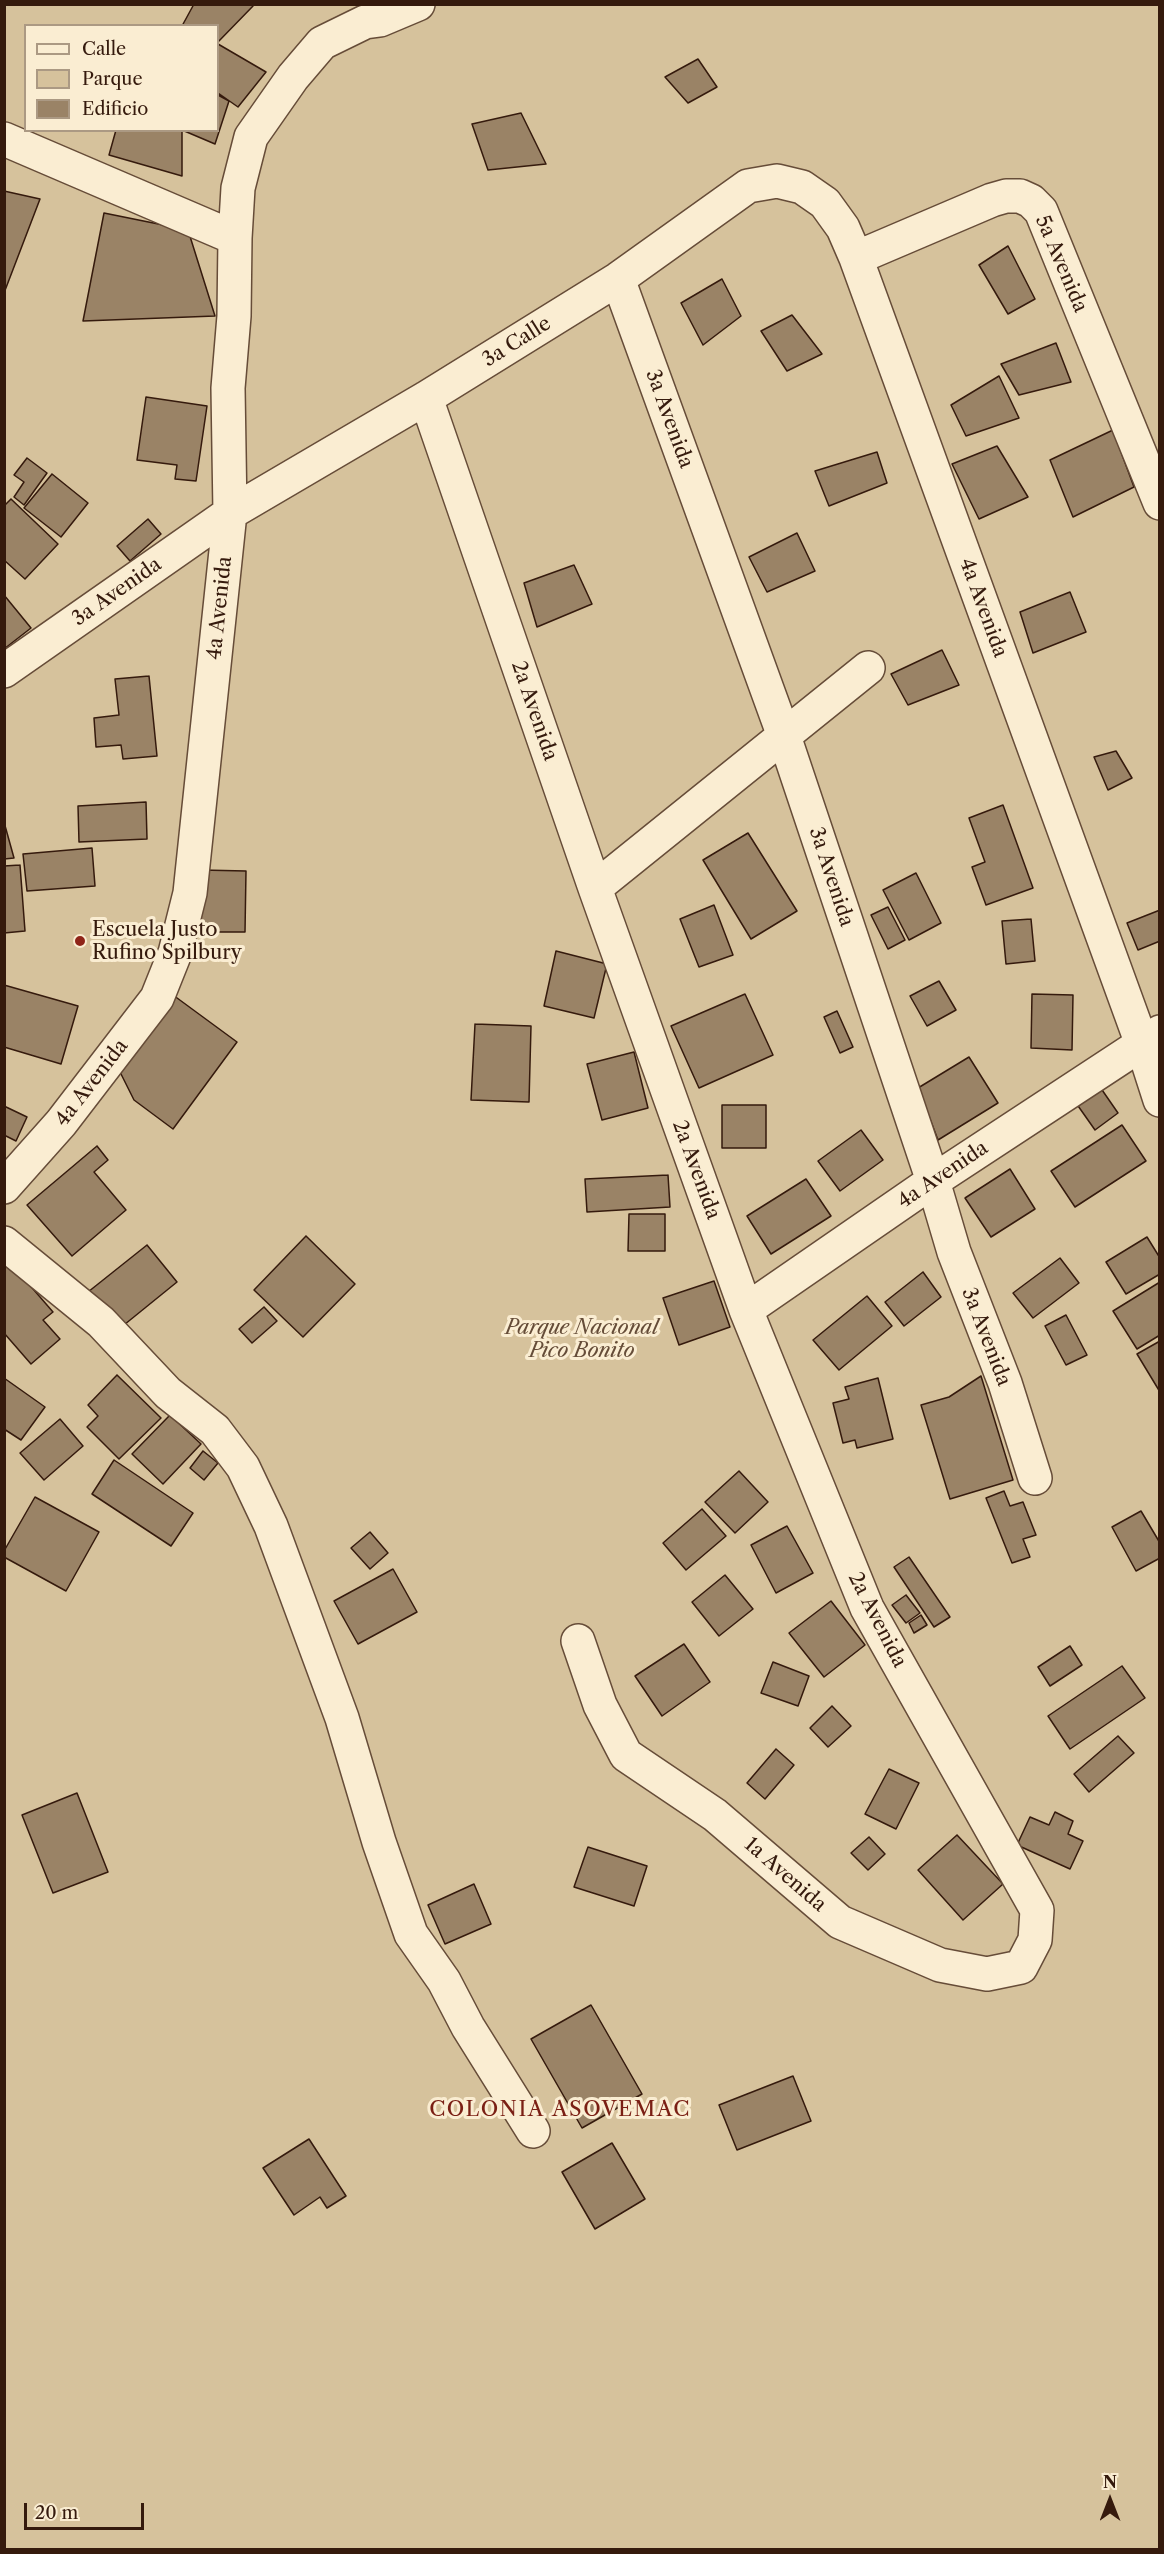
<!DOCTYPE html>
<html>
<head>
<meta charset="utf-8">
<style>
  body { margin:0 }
  #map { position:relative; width:1164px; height:2554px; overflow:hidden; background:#f7e4b9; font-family:"Libre Caslon Text",serif }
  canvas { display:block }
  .frame { position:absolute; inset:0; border:6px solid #351a0d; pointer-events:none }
  .legend { position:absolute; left:24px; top:24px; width:195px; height:108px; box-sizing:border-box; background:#faedd2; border:2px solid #ab9983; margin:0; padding:8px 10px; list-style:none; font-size:18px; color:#351a0d }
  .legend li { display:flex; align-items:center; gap:12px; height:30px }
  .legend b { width:30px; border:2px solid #ab9983 }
  .north { position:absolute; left:1080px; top:2470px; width:60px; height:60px; -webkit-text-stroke:4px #faedd2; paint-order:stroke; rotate:0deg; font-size:16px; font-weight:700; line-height:24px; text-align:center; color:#351a0d }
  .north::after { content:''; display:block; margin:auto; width:21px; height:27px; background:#351a0d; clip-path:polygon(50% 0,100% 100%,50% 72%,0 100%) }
  .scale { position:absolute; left:24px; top:2503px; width:120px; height:27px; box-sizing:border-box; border:3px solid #351a0d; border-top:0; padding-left:8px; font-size:18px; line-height:21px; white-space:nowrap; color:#351a0d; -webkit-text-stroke:4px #faedd2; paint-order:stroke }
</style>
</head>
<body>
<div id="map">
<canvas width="1164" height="2554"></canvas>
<div class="frame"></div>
<ul class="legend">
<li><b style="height:8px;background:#faedd2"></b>Calle</li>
<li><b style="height:16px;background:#d6c29c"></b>Parque</li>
<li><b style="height:16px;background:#9a8366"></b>Edificio</li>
</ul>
<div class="north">N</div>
<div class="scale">20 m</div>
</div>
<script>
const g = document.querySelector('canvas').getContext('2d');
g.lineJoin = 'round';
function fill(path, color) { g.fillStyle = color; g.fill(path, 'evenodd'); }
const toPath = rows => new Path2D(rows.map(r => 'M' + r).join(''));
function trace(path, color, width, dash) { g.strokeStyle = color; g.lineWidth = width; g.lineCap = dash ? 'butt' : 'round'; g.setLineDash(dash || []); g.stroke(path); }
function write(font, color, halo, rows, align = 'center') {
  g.font = font + ' "Libre Caslon Text",serif'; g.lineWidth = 6; g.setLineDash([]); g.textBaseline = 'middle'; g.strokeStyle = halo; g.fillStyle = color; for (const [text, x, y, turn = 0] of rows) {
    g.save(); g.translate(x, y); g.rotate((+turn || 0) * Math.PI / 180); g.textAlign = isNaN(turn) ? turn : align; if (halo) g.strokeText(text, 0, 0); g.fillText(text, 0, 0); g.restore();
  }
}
fill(toPath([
  [5,5,1159,5,1159,2549,5,2549],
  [26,26,218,26,218,130,26,130]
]), '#d6c29c');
const building = toPath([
  [194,4,250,4,253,6,218,42,218,26,182,26,194,4],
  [218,44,266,72,238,107,218,93,218,44],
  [698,59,717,87,688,103,665,77,698,59],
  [218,95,229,101,215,144,182,130,218,130,218,95],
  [521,113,546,164,488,170,472,124,521,113],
  [116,130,182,130,182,176,109,155,116,130],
  [4,191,40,199,4,293,4,191],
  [104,213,188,230,215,316,83,321,104,213],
  [1008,246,1035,299,1008,314,979,265,1008,246],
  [722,279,741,316,703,345,681,303,722,279],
  [792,315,822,354,787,371,761,331,792,315],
  [1056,343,1071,382,1019,395,1001,364,1056,343],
  [999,376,1019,418,966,436,951,405,999,376],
  [146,397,207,406,196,481,175,479,177,465,137,460,146,397],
  [1113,430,1134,487,1073,517,1050,460,1113,430],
  [997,446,1028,497,979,519,952,464,997,446],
  [877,452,887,483,829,506,815,471,877,452],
  [27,458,47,473,24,505,14,497,24,482,14,475,27,458],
  [52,474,88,503,61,537,24,508,52,474],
  [11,499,58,544,25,579,4,560,4,506,11,499],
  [148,519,161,534,130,561,117,546,148,519],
  [797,533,815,571,767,592,749,557,797,533],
  [574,565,592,604,537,627,524,583,574,565],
  [1070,592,1086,632,1033,653,1020,612,1070,592],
  [4,595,31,628,4,649,4,595],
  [942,650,959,685,908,705,891,674,942,650],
  [149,676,157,756,123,759,121,745,96,747,94,718,119,715,115,679,149,676],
  [1116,751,1132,778,1108,790,1094,757,1116,751],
  [146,802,147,839,79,842,78,806,146,802],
  [1003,805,1033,888,986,905,972,867,985,862,969,818,1003,805],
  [4,822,14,858,4,859,4,822],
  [748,833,797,911,751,939,703,860,748,833],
  [92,848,95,886,27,891,23,854,92,848],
  [20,865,25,931,4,933,4,866,20,865],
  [201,870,246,871,245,932,200,932,201,870],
  [916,873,941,923,909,940,883,890,916,873],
  [714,905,733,955,699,967,680,919,714,905],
  [888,907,905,940,888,949,871,915,888,907],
  [1160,910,1160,941,1138,950,1127,923,1160,910],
  [1031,919,1035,961,1006,964,1002,921,1031,919],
  [556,951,607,964,594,1018,544,1006,556,951],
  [939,981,956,1010,927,1026,910,996,939,981],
  [4,985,78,1006,61,1064,4,1047,4,985],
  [745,994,773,1055,699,1088,671,1026,745,994],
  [1032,994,1073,995,1072,1050,1031,1048,1032,994],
  [173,995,237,1042,173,1129,134,1100,119,1070,173,995],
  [837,1011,853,1047,840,1053,824,1017,837,1011],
  [475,1024,531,1026,529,1102,471,1100,475,1024],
  [634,1052,648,1108,602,1120,587,1064,634,1052],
  [969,1057,998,1103,938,1140,918,1088,969,1057],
  [1100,1087,1118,1113,1095,1130,1076,1103,1100,1087],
  [722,1105,766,1105,766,1148,722,1148,722,1105],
  [4,1106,27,1117,16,1141,4,1135,4,1106],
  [1122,1125,1146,1161,1075,1207,1051,1171,1122,1125],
  [861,1130,883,1160,840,1191,818,1161,861,1130],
  [97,1146,108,1160,94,1172,126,1210,72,1256,27,1205,97,1146],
  [1010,1169,1035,1209,991,1237,965,1198,1010,1169],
  [668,1175,670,1207,587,1212,585,1179,668,1175],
  [806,1179,831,1216,771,1254,747,1216,806,1179],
  [629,1214,665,1214,665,1251,628,1251,629,1214],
  [306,1236,355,1284,303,1337,254,1290,306,1236],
  [1147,1237,1160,1258,1160,1274,1126,1294,1106,1262,1147,1237],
  [147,1245,177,1282,119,1329,88,1292,147,1245],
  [1060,1258,1079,1283,1033,1318,1013,1293,1060,1258],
  [8,1260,53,1312,43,1320,60,1339,31,1364,4,1333,4,1263,8,1260],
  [923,1272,941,1297,904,1326,885,1302,923,1272],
  [714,1281,730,1327,679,1345,663,1298,714,1281],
  [1160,1282,1160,1335,1137,1349,1113,1311,1160,1282],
  [867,1296,892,1326,839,1370,813,1340,867,1296],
  [264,1307,277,1321,252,1343,239,1329,264,1307],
  [1066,1315,1087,1355,1066,1365,1045,1326,1066,1315],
  [1160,1341,1160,1392,1137,1354,1160,1341],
  [117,1375,161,1418,119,1459,87,1427,98,1416,88,1405,117,1375],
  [981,1376,1013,1480,950,1499,921,1405,949,1397,981,1376],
  [4,1378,45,1407,21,1440,4,1429,4,1378],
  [878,1378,893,1439,857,1448,855,1440,843,1443,833,1403,849,1399,845,1387,878,1378],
  [170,1415,201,1444,163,1484,132,1454,170,1415],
  [60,1419,83,1446,44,1480,20,1453,60,1419],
  [203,1451,218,1463,204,1480,190,1468,203,1451],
  [114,1460,193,1513,171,1546,92,1494,114,1460],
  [739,1471,768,1502,735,1533,705,1502,739,1471],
  [1004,1491,1010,1506,1023,1502,1036,1535,1023,1539,1030,1557,1012,1563,986,1498,1004,1491],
  [35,1497,99,1532,66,1591,4,1557,4,1551,35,1497],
  [702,1509,726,1536,686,1570,663,1543,702,1509],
  [1141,1511,1160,1543,1160,1558,1136,1571,1112,1527,1141,1511],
  [787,1526,813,1573,776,1593,751,1545,787,1526],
  [370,1532,388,1553,370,1569,351,1548,370,1532],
  [909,1557,950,1617,934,1627,894,1567,909,1557],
  [393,1569,417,1612,358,1644,334,1601,393,1569],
  [725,1575,753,1609,719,1636,692,1602,725,1575],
  [906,1595,920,1613,906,1623,892,1605,906,1595],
  [831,1601,865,1645,824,1677,789,1633,831,1601],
  [921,1615,927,1625,914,1633,909,1623,921,1615],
  [684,1644,710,1682,662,1716,635,1676,684,1644],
  [1070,1646,1082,1665,1050,1686,1038,1667,1070,1646],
  [773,1662,809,1676,798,1706,761,1693,773,1662],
  [1122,1666,1145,1698,1070,1749,1048,1716,1122,1666],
  [832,1706,851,1726,828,1747,810,1728,832,1706],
  [1118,1736,1134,1753,1089,1792,1074,1774,1118,1736],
  [776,1749,794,1765,765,1799,747,1783,776,1749],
  [889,1769,919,1783,896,1829,865,1814,889,1769],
  [77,1793,108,1872,53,1893,22,1815,77,1793],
  [1055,1812,1073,1821,1068,1834,1083,1841,1070,1869,1017,1845,1030,1817,1049,1825,1055,1812],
  [957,1835,1003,1884,963,1920,918,1870,957,1835],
  [869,1837,885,1854,868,1870,851,1853,869,1837],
  [588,1847,647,1866,634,1906,574,1887,588,1847],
  [474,1884,491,1924,445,1944,428,1905,474,1884],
  [591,2005,642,2094,582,2128,531,2039,591,2005],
  [793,2076,811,2121,737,2150,719,2105,793,2076],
  [309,2139,346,2196,327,2208,320,2197,294,2215,263,2168,309,2139],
  [612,2143,645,2199,595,2229,562,2172,612,2143]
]);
fill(building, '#9a8366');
trace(building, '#351a0d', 1.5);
const street = toPath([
  [4,139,235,238],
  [856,258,992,200,1006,196,1020,196,1031,201,1041,211,1160,503],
  [618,279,784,736,933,1181,954,1252,1005,1383,1035,1478],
  [426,398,595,888,746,1310,867,1608,1037,1910,1035,1940,1021,1967,987,1974,940,1965,840,1922,715,1815,626,1755,600,1705,578,1641],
  [4,671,230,513,426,398,618,279,748,186,777,181,802,187,825,203,843,228,856,258,1142,1044,1160,1100],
  [595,888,868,668],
  [4,1187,61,1123,157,998,175,953,190,893,230,513,228,388,234,316,235,238,238,188,251,137,293,77,322,43,365,22,380,20,418,4],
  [4,1243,101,1322,168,1393,215,1430,243,1467,271,1526,342,1718,379,1842,411,1934,444,1981,468,2027,533,2131],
  [746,1310,933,1181,1160,1032]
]);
trace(street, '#664c38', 36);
trace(street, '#faedd2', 33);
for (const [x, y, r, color] of [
  [80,941,6,"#8f2418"]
]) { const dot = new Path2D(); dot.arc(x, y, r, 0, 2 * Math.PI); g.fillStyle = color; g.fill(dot); trace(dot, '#faedd2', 2); }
write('20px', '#351a0d', '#faedd2', [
  ["5a Avenida",1061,264,67],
  ["3a Calle",517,342,-32],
  ["3a Avenida",669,419,70],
  ["3a Avenida",117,592,-35],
  ["4a Avenida",220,608,-84],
  ["4a Avenida",983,608,70],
  ["2a Avenida",534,711,71],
  ["3a Avenida",831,877,72],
  ["4a Avenida",92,1083,-52],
  ["2a Avenida",696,1170,70],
  ["4a Avenida",943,1175,-34],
  ["3a Avenida",986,1337,69],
  ["2a Avenida",877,1620,63],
  ["1a Avenida",785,1875,41]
]);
write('20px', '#351a0d', '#faedd2', [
  ["Escuela Justo",92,930],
  ["Rufino Spilbury",92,953]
], 'left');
write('italic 20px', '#654c38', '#faedd2', [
  ["Parque Nacional",582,1328],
  ["Pico Bonito",582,1351]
]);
g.letterSpacing = '1.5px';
write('21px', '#7a1f14', '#faedd2', [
  ["COLONIA ASOVEMAC",560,2110]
]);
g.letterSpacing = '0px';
</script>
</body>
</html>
